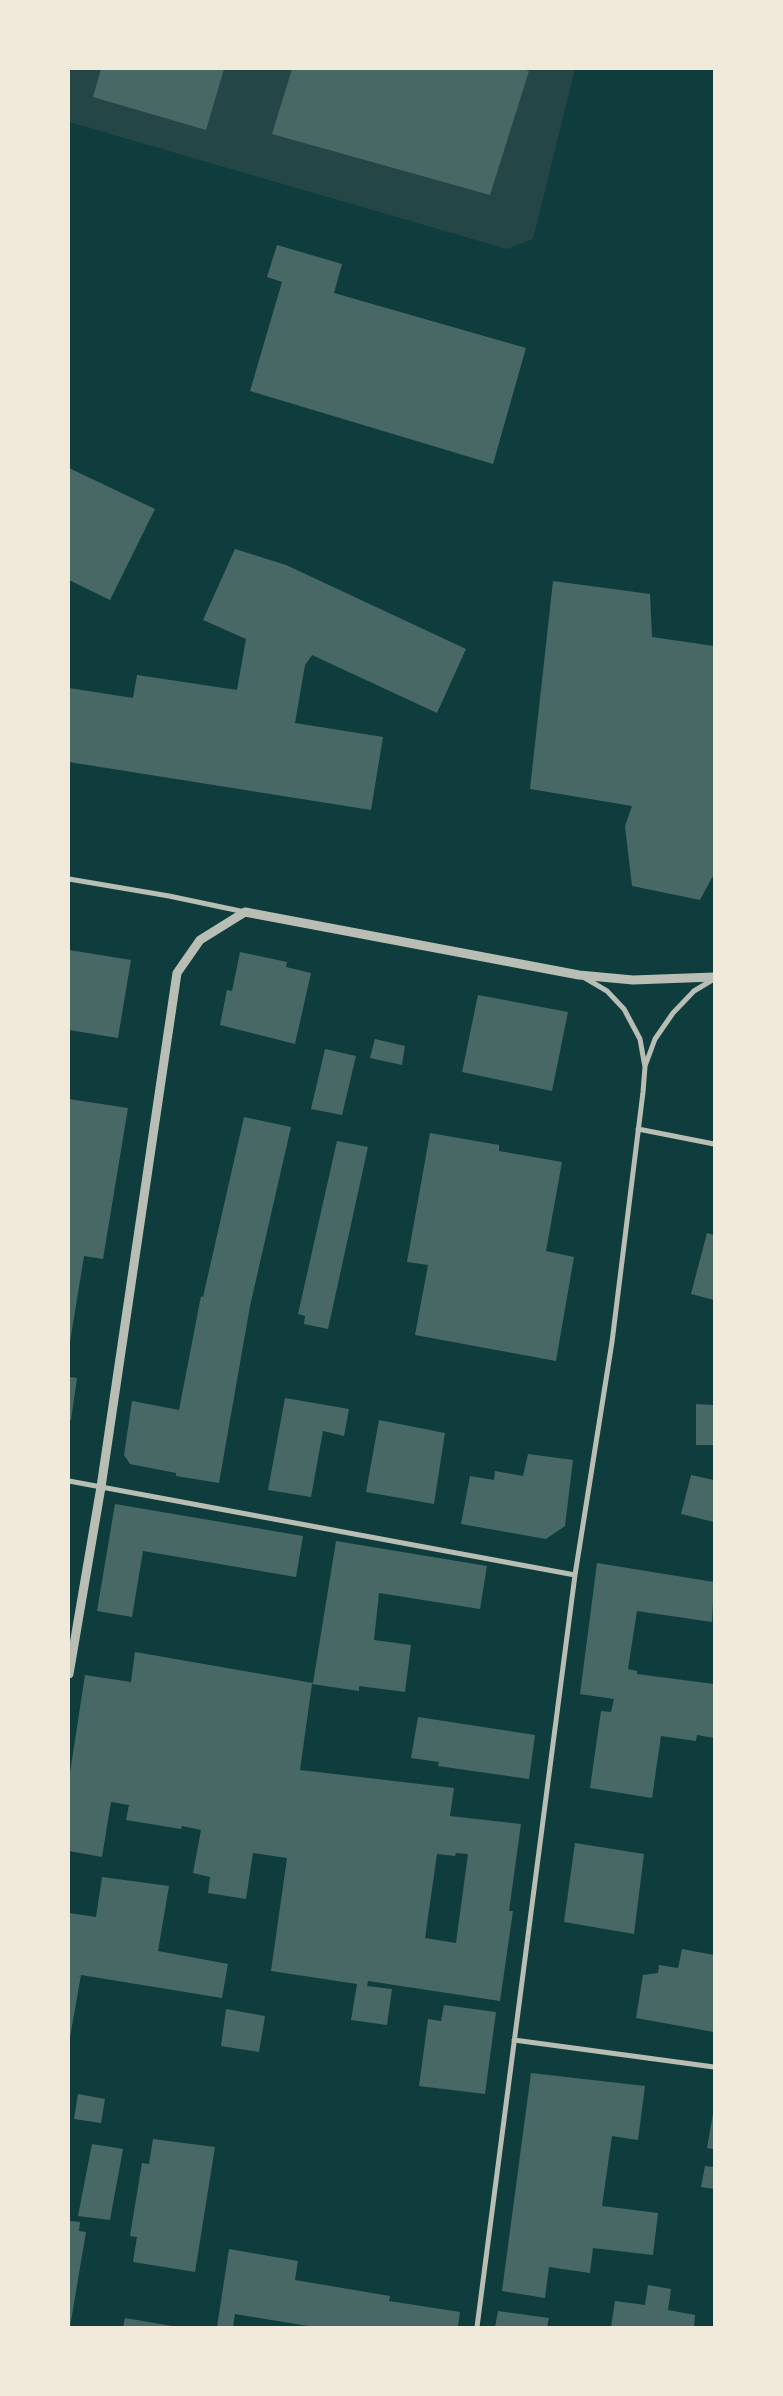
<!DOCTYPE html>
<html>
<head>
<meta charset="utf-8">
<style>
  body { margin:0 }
  #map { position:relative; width:783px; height:2396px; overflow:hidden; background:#0f3d3e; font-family:"Source Sans 3",sans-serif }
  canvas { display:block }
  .frame { position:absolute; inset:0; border:70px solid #f1e9da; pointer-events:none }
</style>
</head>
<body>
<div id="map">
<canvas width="783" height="2396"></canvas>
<div class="frame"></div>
</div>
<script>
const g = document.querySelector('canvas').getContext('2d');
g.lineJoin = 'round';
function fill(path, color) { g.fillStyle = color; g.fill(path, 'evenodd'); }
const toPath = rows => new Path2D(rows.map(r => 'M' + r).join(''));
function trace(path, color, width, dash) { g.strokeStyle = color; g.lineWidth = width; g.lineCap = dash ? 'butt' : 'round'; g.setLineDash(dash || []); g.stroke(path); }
fill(toPath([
  [69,69,575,69,533,239,507,249,69,122]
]), '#244646');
fill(toPath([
  [101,69,224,69,206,130,93,97],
  [292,69,522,69,529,71,490,195,272,134],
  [277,245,342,264,334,293,526,348,493,464,250,391,282,282,267,277],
  [69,468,155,509,110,600,69,580],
  [235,549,286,565,466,649,437,713,312,655,305,665,295,723,383,737,371,810,69,762,69,688,133,698,137,675,237,690,246,639,203,620],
  [553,581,650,594,652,637,714,646,714,874,700,900,632,886,625,826,632,806,530,789],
  [69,950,131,960,118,1038,69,1030],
  [240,952,287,962,286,967,311,973,295,1044,220,1025,227,990,232,991],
  [478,995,568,1012,552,1091,462,1072],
  [375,1039,405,1046,402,1065,370,1058],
  [325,1049,356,1056,342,1115,311,1109],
  [69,1099,128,1108,103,1259,84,1256,70,1342],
  [244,1117,291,1127,250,1306,219,1483,176,1476,176,1473,130,1464,124,1455,132,1401,179,1410,201,1296,203,1297],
  [430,1133,499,1145,499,1151,562,1162,546,1251,574,1257,556,1361,415,1335,428,1265,407,1262],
  [337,1141,368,1147,328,1329,304,1324,305,1316,298,1314],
  [707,1233,714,1235,714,1300,691,1294],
  [69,1377,77,1378,71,1420,69,1420],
  [285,1398,349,1409,344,1436,323,1431,311,1497,268,1490],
  [696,1404,714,1405,714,1445,696,1445],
  [379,1420,445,1433,434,1504,366,1492],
  [528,1454,573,1460,565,1526,546,1539,461,1524,470,1476,494,1480,495,1471,523,1476],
  [691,1475,714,1480,714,1522,681,1514],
  [115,1504,303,1536,296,1577,143,1551,132,1617,97,1611],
  [336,1541,487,1566,480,1609,379,1593,374,1640,411,1645,405,1692,359,1686,359,1691,312,1684,300,1770,454,1788,450,1816,521,1824,509,1911,513,1911,500,2001,368,1981,367,1986,392,1989,387,2025,351,2020,357,1984,271,1971,287,1858,253,1853,246,1899,208,1893,210,1877,193,1873,201,1830,182,1826,181,1829,126,1820,129,1805,111,1802,102,1857,69,1851,69,1779,85,1675,131,1682,135,1652,313,1683],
  [456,1853,468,1854,456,1943,425,1938,437,1854,455,1856],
  [597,1563,714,1582,712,1622,637,1611,628,1669,637,1671,637,1674,714,1684,714,1738,697,1735,696,1741,661,1736,652,1798,590,1788,601,1711,611,1712,614,1699,580,1694],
  [418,1717,535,1735,529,1779,438,1766,439,1762,411,1758],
  [575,1843,644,1854,634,1934,564,1922],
  [102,1877,169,1886,158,1951,228,1964,222,1998,81,1975,69,2043,69,1913,96,1917],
  [682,1949,714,1955,714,2032,636,2018,643,1975,658,1973,659,1965,678,1968],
  [444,2005,496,2012,485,2094,419,2086,428,2019,441,2021],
  [226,2009,265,2016,259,2052,221,2046],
  [531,2073,645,2086,638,2140,612,2136,602,2206,658,2213,653,2255,593,2248,590,2273,549,2267,545,2298,502,2291],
  [78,2094,105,2099,101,2123,74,2119],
  [713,2114,714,2114,714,2149,707,2148],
  [153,2139,215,2147,195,2272,133,2262,137,2237,130,2236,142,2163,149,2164],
  [92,2144,123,2149,110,2220,78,2216],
  [705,2166,714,2167,714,2189,701,2187],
  [69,2221,80,2222,79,2231,86,2232,70,2327],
  [229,2249,298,2261,295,2280,390,2296,389,2301,460,2312,458,2327,314,2327,235,2314,233,2327,217,2327],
  [648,2285,671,2289,668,2310,695,2315,694,2327,611,2327,615,2301,645,2305],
  [498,2311,549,2318,547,2327,495,2327],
  [125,2318,172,2326,172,2327,123,2327]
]), '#486865');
trace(toPath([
  [69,879,169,896,245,912],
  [645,1066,655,1039,673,1013,694,991,714,979],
  [638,1129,714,1144],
  [69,1481,575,1575],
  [514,2040,714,2067],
  [477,2327,575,1575,612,1342,643,1092,645,1067,640,1039,624,1009,607,991,585,978]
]), '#b8beb3', 5);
trace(toPath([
  [69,1674,101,1487,177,973,200,940,245,912,579,975,633,980,714,977]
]), '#b8beb3', 9);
</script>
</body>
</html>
